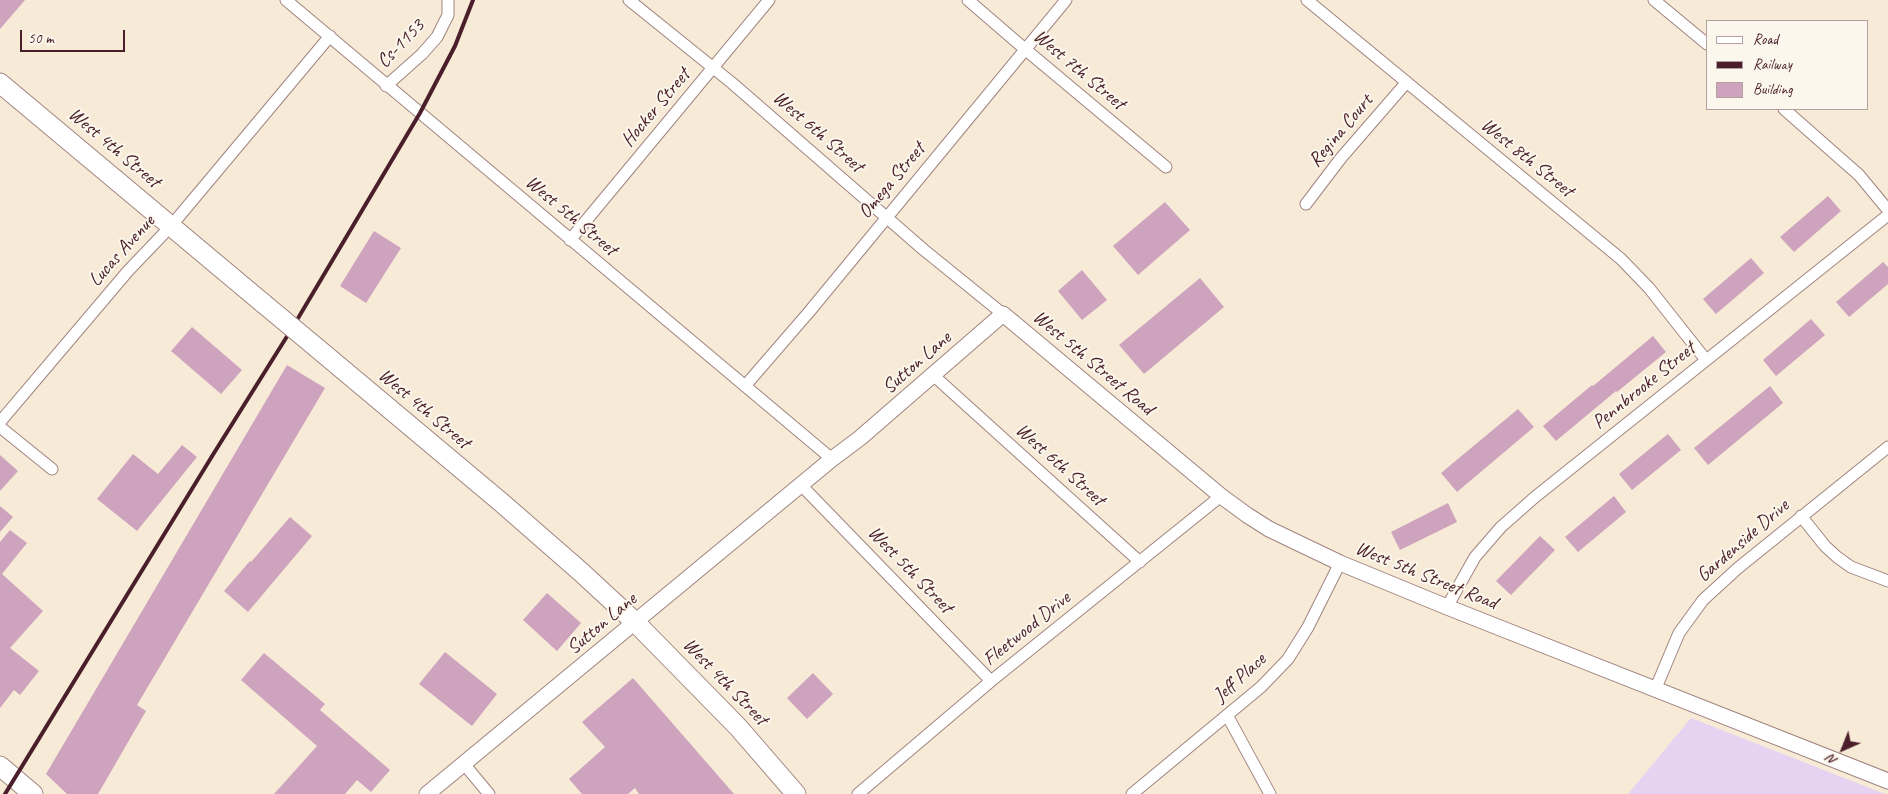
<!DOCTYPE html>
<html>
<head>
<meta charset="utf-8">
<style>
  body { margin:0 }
  #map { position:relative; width:1888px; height:794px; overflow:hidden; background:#f7ead6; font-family:Caveat,sans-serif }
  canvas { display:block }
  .legend { position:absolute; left:1706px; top:20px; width:162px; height:90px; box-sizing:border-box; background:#fbf7ec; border:1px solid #b4a19f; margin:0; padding:6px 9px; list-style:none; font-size:15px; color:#4a1f2b }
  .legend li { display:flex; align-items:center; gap:10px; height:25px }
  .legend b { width:25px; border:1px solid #b4a19f }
  .north { position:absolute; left:1818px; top:724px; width:50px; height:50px; -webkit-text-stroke:4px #fbf7ec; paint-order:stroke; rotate:224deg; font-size:14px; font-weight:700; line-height:20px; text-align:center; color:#4a1f2b }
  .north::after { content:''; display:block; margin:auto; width:18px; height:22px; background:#4a1f2b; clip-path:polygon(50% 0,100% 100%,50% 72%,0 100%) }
  .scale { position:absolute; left:20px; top:30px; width:105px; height:22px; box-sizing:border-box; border:2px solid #4a1f2b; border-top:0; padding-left:6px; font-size:15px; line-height:18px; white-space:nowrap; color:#4a1f2b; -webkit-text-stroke:4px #fbf7ec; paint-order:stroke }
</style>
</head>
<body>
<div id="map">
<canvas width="1888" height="794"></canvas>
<ul class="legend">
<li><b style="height:6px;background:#fff"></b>Road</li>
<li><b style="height:6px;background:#4a1f2b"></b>Railway</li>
<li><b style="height:14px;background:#cda3be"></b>Building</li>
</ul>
<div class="north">N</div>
<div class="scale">50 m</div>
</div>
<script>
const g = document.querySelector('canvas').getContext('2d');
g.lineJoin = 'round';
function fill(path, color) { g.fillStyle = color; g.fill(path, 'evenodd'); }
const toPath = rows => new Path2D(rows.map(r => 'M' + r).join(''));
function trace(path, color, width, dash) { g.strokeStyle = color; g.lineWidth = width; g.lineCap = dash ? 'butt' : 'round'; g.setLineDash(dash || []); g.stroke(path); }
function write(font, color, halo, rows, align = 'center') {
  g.font = font + ' Caveat,sans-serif'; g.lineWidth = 4; g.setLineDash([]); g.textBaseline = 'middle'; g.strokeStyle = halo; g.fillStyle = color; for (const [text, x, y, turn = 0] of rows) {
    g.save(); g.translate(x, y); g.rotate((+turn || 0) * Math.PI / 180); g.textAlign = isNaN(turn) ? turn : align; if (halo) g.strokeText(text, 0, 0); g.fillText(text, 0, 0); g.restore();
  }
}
fill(toPath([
  [1691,718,1885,794,1628,794]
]), '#e5d3f1');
fill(toPath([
  [0,0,25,0,0,29],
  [1828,196,1841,211,1794,252,1780,237],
  [1165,202,1190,230,1138,275,1113,246],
  [374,231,401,248,366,303,340,286],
  [1751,258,1764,273,1716,314,1703,299],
  [1883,262,1888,267,1888,284,1849,317,1836,302],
  [1082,270,1107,300,1082,320,1058,291],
  [1200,278,1224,307,1144,374,1119,345],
  [1811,319,1825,335,1776,376,1763,360],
  [192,327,242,370,221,394,171,351],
  [1653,336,1666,352,1617,392,1616,391,1556,441,1543,426,1592,385,1593,386],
  [287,365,325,388,137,705,146,711,98,794,67,794,46,774],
  [1770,386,1783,403,1708,465,1694,448],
  [1518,409,1534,427,1457,492,1441,473],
  [1668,434,1681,450,1632,490,1619,474],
  [182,445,197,457,137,531,97,499,133,454,158,474],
  [0,455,18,471,0,491],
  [1614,496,1626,512,1578,552,1565,537],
  [1448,503,1457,522,1400,550,1391,532],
  [0,506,13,517,0,532],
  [290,517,312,536,248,612,224,591,250,561,251,562],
  [10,530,27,543,2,574,43,611,10,648,39,671,20,695,14,690,0,708,0,542],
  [1540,536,1555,550,1511,595,1496,581],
  [547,593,581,623,557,651,523,620],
  [445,652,497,694,472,726,419,684],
  [264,653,325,704,320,710,390,770,371,792,357,780,345,794,274,794,317,746,241,680],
  [813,673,833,694,807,719,787,698],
  [633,678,734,794,639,794,635,788,628,794,582,794,569,779,605,747,582,722]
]), '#cda3be');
const minor = toPath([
  [286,0,832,459],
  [629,0,732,83,924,250,1003,314],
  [968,0,1026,50,1166,167],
  [1307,0,1621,259,1649,288,1706,360],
  [1654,0,1707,44],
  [386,86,422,54,437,37,448,15,448,0],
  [1784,109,1859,175,1888,210],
  [1306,204,1341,158,1406,83],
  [570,240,769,0],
  [933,375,1140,562],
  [745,386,809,312,1066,0],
  [0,422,128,271,171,226,330,36],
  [0,427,52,469],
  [801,485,991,681],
  [1801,516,1825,546,1837,557,1851,567,1888,581],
  [1447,607,1475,557,1501,527,1535,497,1888,215],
  [1655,690,1679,633,1703,600,1738,568,1888,447],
  [1227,715,1270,794],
  [464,764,489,794],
  [858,794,991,681,1221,496],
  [1132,794,1261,687,1288,659,1308,627,1340,563]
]);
const tertiary = toPath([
  [427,794,832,459,860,438,1003,314,1221,496,1247,515,1269,529,1340,563,1447,607,1888,781]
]);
const primary = toPath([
  [0,83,264,304],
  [317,348,502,503,581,572,635,622,738,727,796,794],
  [0,766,33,794]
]);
trace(minor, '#a08480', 13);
trace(tertiary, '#a08480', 17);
trace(primary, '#a08480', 21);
trace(minor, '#fff', 11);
trace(tertiary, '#fff', 15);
trace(primary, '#fff', 19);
trace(toPath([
  [5,794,214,453,291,330,420,113,455,46,473,0]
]), '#4a1f2b', 4);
const primaryBridge = toPath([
  [264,304,317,348]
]);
trace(primaryBridge, '#a08480', 21, []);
trace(primaryBridge, '#fff', 19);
write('20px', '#4a1f2b', '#fbf7ec', [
  ["Cs-1153",401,44,-46],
  ["West 7th Street",1079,70,40],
  ["Hocker Street",656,108,-50],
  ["Regina Court",1341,131,-50],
  ["West 6th Street",818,132,41],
  ["West 4th Street",114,148,40],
  ["West 8th Street",1527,158,39],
  ["Omega Street",892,181,-50],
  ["West 5th Street",571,216,40],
  ["Lucas Avenue",122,251,-48],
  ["Sutton Lane",917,363,-41],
  ["West 5th Street Road",1093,363,40],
  ["Pennbrooke Street",1644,386,-39],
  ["West 4th Street",424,409,40],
  ["West 6th Street",1060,465,42],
  ["Gardenside Drive",1743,541,-41],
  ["West 5th Street",910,570,46],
  ["West 5th Street Road",1426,576,22],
  ["Sutton Lane",602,624,-40],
  ["Fleetwood Drive",1027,629,-39],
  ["Jeff Place",1240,678,-42],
  ["West 4th Street",725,682,46]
]);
</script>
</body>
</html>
